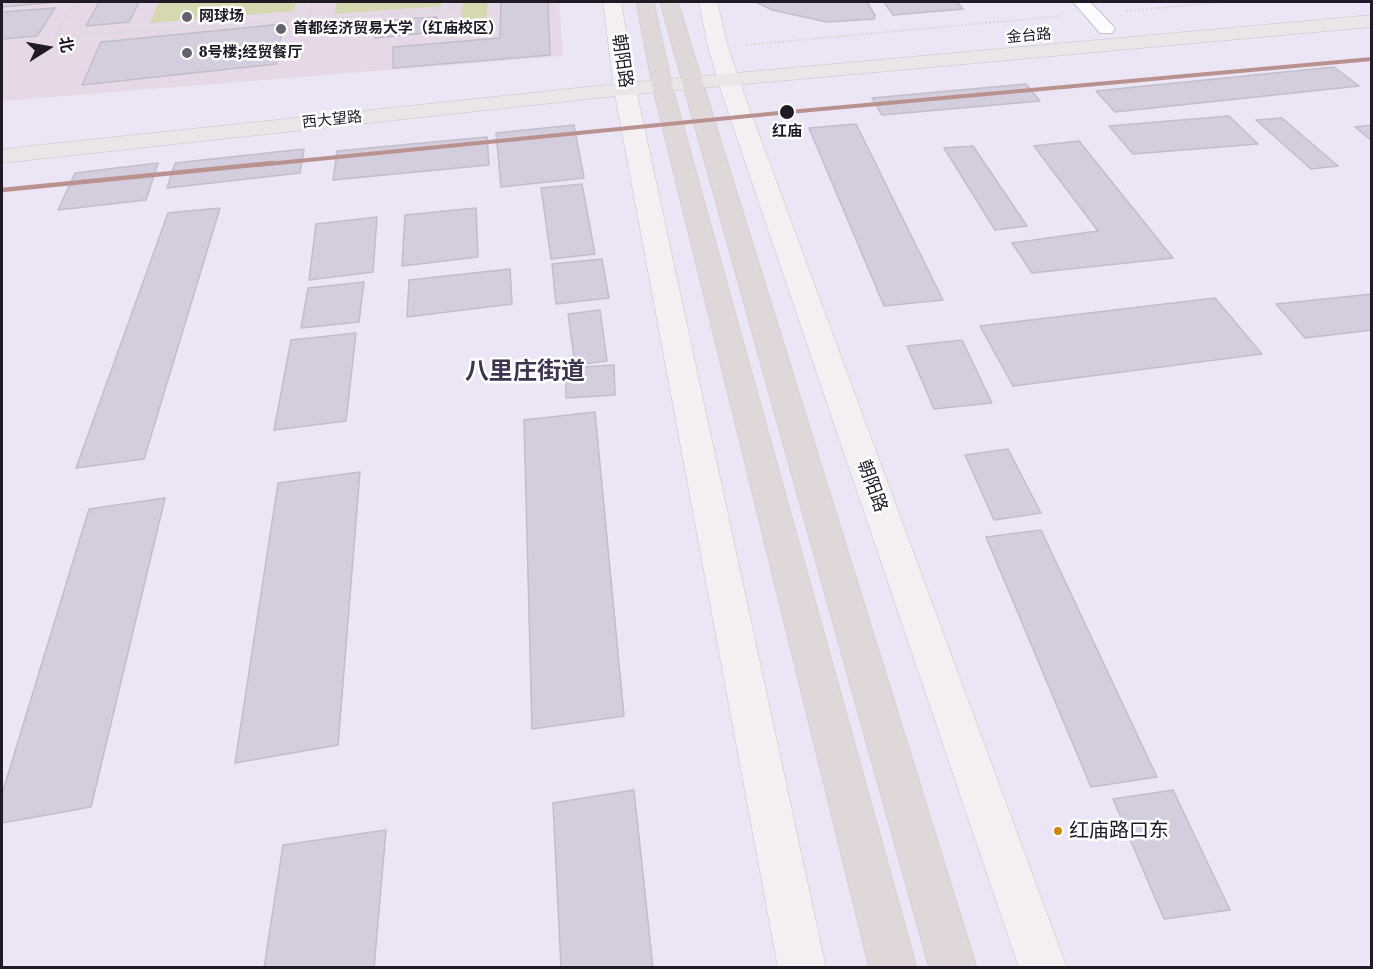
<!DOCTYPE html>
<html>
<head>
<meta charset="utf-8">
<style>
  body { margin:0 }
  #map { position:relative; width:1373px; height:969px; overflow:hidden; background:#ebe5f5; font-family:"Roboto Serif","Noto Sans SC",serif }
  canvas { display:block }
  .frame { position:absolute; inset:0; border:3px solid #1f1a26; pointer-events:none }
  .north { position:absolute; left:18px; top:18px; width:60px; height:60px; -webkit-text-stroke:4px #fff; paint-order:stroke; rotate:79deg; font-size:16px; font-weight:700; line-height:24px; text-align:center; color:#1f1a26 }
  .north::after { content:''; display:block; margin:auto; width:21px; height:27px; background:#1f1a26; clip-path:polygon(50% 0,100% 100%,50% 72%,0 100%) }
</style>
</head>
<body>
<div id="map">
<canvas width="1373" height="969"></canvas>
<div class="frame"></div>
<div class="north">北</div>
</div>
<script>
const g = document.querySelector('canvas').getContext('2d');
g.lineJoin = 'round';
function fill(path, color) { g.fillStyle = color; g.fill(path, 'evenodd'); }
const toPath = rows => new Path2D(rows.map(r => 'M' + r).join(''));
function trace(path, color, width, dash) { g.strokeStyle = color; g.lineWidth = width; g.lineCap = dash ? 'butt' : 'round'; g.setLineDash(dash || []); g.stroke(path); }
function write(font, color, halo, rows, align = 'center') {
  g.font = font + ' "Roboto Serif","Noto Sans SC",serif'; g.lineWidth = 5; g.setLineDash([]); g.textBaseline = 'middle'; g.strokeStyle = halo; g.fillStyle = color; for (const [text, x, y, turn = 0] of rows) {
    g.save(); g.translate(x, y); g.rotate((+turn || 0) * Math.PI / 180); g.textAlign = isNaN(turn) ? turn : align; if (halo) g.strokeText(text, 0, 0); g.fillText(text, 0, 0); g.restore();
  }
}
fill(toPath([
  [2,2,559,2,563,56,2,101]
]), '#e6d8e6');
fill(toPath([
  [159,2,296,2,294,11,150,23],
  [337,2,442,2,441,6,334,14],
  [463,2,488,2,485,30,458,31]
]), '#d6d8af');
const building = toPath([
  [2,2,57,2,2,7,2,2],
  [99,2,139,2,129,22,86,26,99,2],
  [501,2,548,2,550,55,393,68,393,47,500,38,501,2],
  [756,2,867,2,875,15,874,19,827,22,772,10,756,2],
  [884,2,957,2,963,9,893,15,884,2],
  [55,8,37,36,2,39,2,12,55,8],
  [437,17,436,32,375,38,376,21,437,17],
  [283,24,276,64,82,85,101,42,283,24],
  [1334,67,1359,86,1115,112,1096,91,1334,67],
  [1026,84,1040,101,882,115,872,98,1026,84],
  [1229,116,1258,144,1133,154,1109,126,1229,116],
  [1282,118,1338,166,1311,169,1256,120,1282,118],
  [856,124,943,300,884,306,809,128,856,124],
  [574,125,584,178,501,187,496,133,574,125],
  [1372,125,1372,141,1355,127,1372,125],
  [487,137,489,165,333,180,337,151,487,137],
  [1079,141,1173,258,1032,273,1012,243,1098,231,1034,146,1079,141],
  [973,146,1027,226,995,230,944,148,973,146],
  [304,149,300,173,167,188,175,163,304,149],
  [158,163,146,200,58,210,75,173,158,163],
  [582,184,595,254,551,259,541,188,582,184],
  [220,208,144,459,76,468,168,213,220,208],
  [476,208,478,257,402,266,405,215,476,208],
  [377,217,373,272,309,280,316,224,377,217],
  [602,259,609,298,556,304,552,264,602,259],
  [510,269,512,304,407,317,409,280,510,269],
  [364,282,359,322,301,328,308,288,364,282],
  [1372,294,1372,330,1305,338,1276,304,1372,294],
  [1215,298,1262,354,1013,386,980,326,1215,298],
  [600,310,607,361,575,365,568,314,600,310],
  [356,333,346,421,274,430,291,340,356,333],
  [962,340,992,403,934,409,907,346,962,340],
  [614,365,615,395,566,398,566,368,614,365],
  [595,412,624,716,532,729,524,420,595,412],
  [1008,449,1041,513,994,520,965,455,1008,449],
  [360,472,338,745,235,763,278,483,360,472],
  [165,498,91,807,2,823,2,794,89,509,165,498],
  [1041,530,1157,777,1091,787,986,537,1041,530],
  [634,790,653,968,561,968,553,803,634,790],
  [1173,790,1230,910,1164,919,1113,799,1173,790],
  [386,830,374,968,264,968,283,845,386,830]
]);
fill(building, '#d4cdde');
trace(building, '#c2bdcb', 1.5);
const street = toPath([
  [1073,2,1090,2,1112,25,1115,29,1112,33,1100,33,1073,2]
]);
const secondary = toPath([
  [603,2,621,2,636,89,826,968,778,968,614,89,603,2],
  [699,2,717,2,728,47,744,94,1067,968,1019,968,722,94,708,47,699,2]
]);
const primary = toPath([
  [1372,15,1372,27,625,95,2,163,2,149,625,83,1372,15]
]);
const highway = toPath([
  [636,2,654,2,672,85,917,968,869,968,652,85,636,2],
  [660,2,678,2,977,968,929,968,660,2]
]);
trace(street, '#c6c1ce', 2);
trace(secondary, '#c6c1ce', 1);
trace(primary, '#c7c3cb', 1);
trace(highway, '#c7c3cb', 1);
trace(toPath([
  [75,2,55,37,452,10,453,2],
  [1126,11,1226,2],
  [746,45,1061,16],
  [304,57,312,2]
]), '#d9d7dc', 2, [2, 2]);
fill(street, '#fcfbfe');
fill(secondary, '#f4f0f2');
fill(primary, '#ece5e7');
fill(highway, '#e0d7d8');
trace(toPath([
  [258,165,789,112,1372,59]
]), '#b9928f', 4);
trace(toPath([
  [2,190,273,163]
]), '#b9928f', 4.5);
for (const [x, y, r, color] of [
  [187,17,6,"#66616e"],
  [281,29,6,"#66616e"],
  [187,53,6,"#66616e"],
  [787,112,8,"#1f1a26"],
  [1058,831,5,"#cc8a08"]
]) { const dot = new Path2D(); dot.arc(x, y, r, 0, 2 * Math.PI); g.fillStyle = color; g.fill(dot); trace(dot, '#fff', 2); }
write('bold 15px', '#1f1a26', '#fff', [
  ["网球场",199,17],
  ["首都经济贸易大学（红庙校区）",293,29],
  ["8号楼;经贸餐厅",199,53]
], 'left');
write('15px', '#1f1a26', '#fff', [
  ["金台路",1029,36,-5],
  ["西大望路",332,120,-6]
]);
write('bold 15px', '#1f1a26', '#fff', [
  ["红庙",787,132]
]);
write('18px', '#1f1a26', '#fff', [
  ["朝阳路",622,61,82],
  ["朝阳路",872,486,70]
]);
write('20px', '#1f1a26', '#fff', [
  ["红庙路口东",1069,831]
], 'left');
write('bold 24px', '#3f344f', '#fff', [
  ["八里庄街道",525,372]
]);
</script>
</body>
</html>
